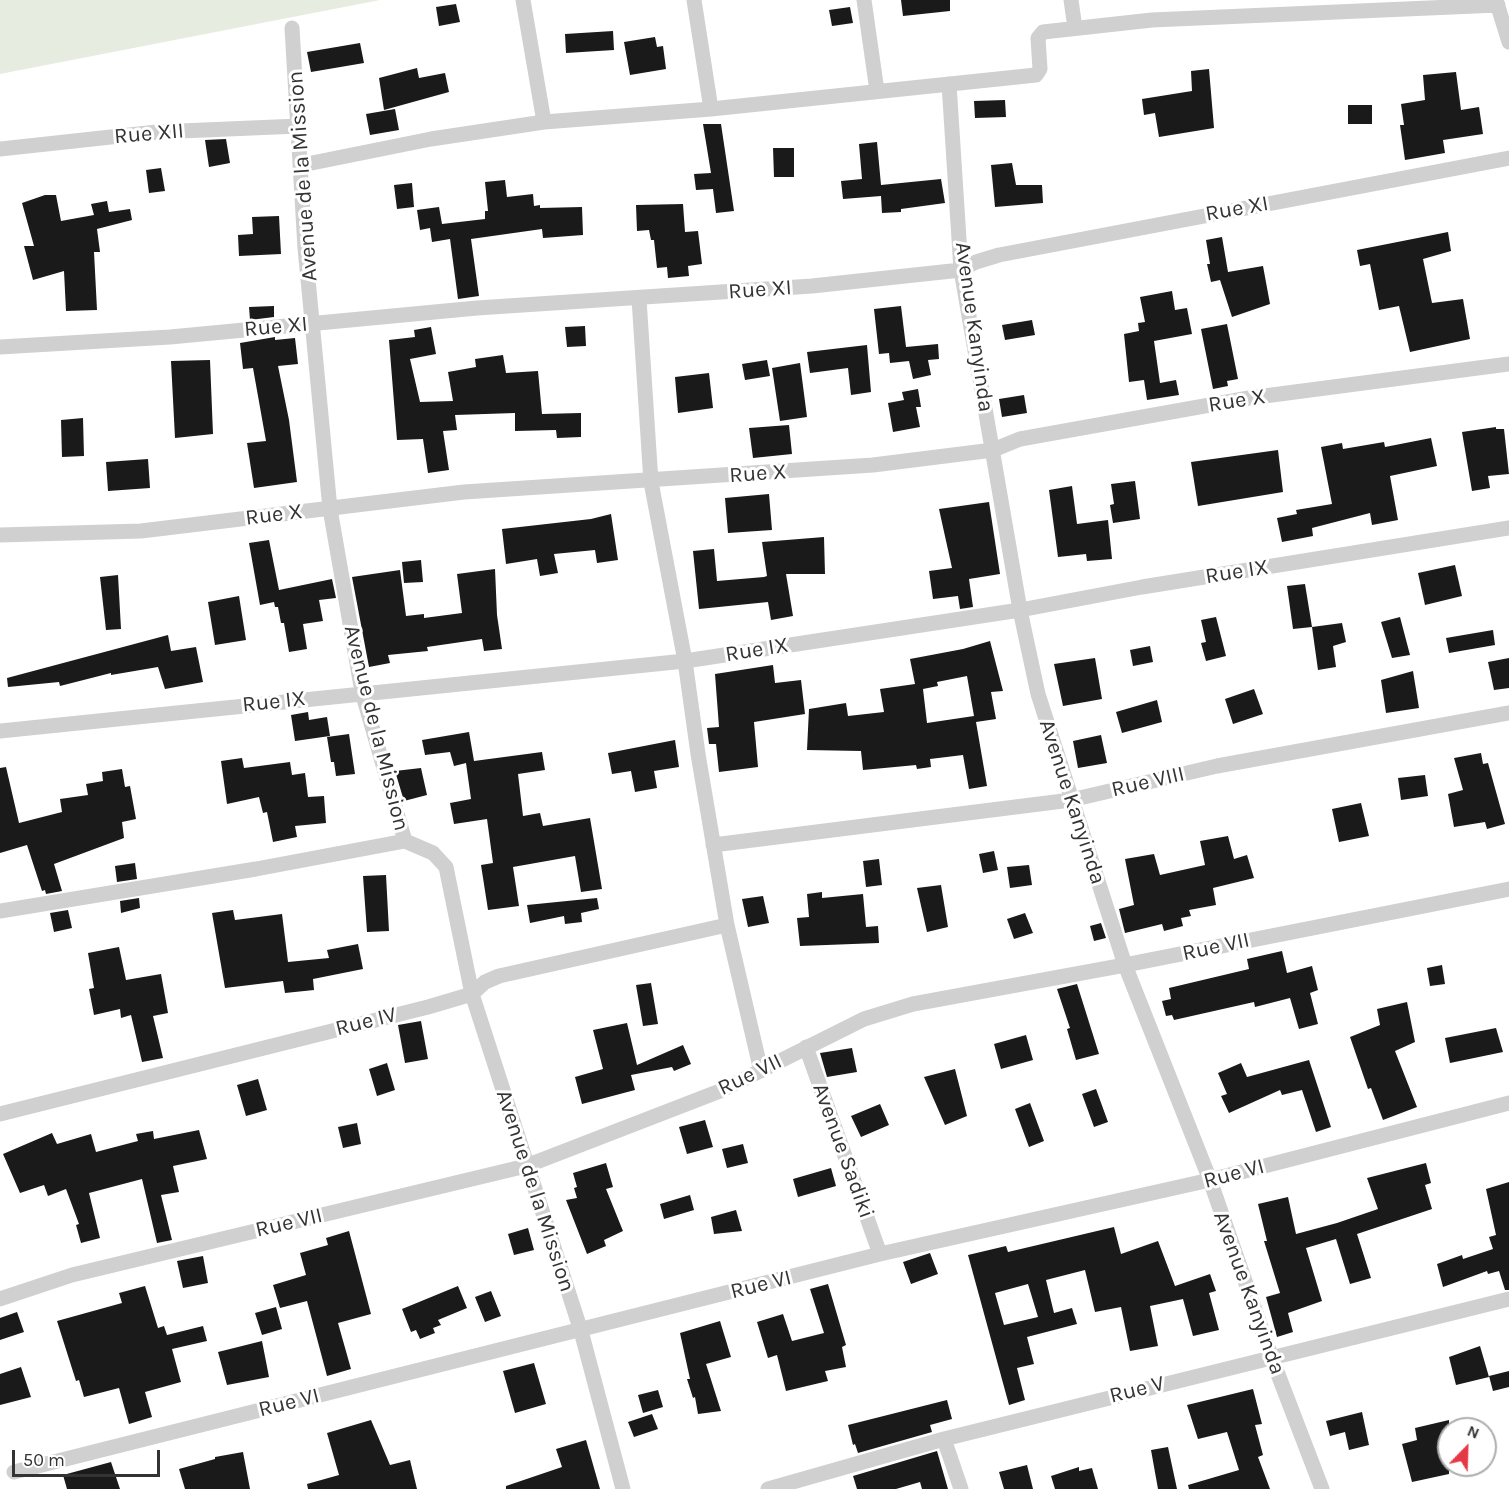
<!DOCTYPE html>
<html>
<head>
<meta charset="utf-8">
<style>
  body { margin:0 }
  #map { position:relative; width:1509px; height:1489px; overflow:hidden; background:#fff; font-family:Karla,sans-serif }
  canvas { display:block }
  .north { position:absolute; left:1437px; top:1417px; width:60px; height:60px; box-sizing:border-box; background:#fff; border:2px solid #adadad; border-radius:50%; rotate:23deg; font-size:16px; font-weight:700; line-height:24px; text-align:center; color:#333 }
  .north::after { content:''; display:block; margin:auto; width:21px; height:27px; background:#e63946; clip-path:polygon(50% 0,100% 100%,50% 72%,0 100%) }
  .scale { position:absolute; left:12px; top:1450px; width:148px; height:27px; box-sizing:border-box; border:3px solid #333; border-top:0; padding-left:8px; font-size:18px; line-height:21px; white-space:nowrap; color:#333; -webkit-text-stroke:4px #fff; paint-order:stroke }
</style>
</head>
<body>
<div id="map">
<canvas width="1509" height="1489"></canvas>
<div class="north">N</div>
<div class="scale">50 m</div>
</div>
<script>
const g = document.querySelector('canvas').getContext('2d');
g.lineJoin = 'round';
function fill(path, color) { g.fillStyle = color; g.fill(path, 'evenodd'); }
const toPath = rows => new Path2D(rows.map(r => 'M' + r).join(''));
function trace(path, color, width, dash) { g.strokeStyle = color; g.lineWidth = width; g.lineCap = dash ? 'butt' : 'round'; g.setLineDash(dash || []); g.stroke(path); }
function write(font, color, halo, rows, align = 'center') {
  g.font = font + ' Karla,sans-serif'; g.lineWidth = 6; g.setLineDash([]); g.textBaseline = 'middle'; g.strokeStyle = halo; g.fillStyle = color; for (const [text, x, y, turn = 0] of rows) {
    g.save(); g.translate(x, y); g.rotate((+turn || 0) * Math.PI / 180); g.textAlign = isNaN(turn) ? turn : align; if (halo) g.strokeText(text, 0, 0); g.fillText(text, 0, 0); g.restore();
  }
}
fill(toPath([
  [0,0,380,0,0,74]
]), '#e6ecdf');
fill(toPath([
  [901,0,950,0,950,11,903,16],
  [456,4,460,22,439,26,436,7],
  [850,7,853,23,832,26,829,10],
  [613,31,614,50,566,53,565,34],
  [655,37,657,47,663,46,666,69,630,75,624,42],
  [360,43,364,63,311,72,307,52],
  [417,68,419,78,445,73,449,92,384,110,379,78],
  [1209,69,1214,128,1159,137,1155,113,1144,115,1142,99,1192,91,1191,71],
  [1456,72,1461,110,1479,107,1483,134,1443,140,1445,153,1405,160,1400,125,1404,125,1401,104,1425,100,1423,75],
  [1005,100,1006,117,975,118,974,101],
  [1348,105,1372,105,1372,124,1348,124],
  [395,109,399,130,370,135,366,114],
  [703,124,721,124,734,211,716,213,713,189,696,190,694,174,711,173],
  [226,139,230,163,209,167,205,140],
  [877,142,881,185,941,179,945,203,901,209,901,212,882,213,881,196,843,199,841,181,862,179,859,144],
  [773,148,794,148,794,177,774,177],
  [1012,163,1016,185,1042,185,1043,203,995,207,991,165],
  [161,168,165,191,149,193,146,170],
  [505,180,507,197,533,194,534,206,540,205,540,208,582,207,583,235,543,238,542,229,471,239,479,296,458,299,450,239,432,242,430,228,420,230,417,210,439,207,442,224,485,219,485,211,488,211,485,182],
  [412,183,414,207,397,209,394,185],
  [45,195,56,195,61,221,94,215,91,204,107,201,109,212,130,209,132,220,97,229,100,252,94,252,97,310,66,311,64,271,33,280,24,246,34,246,22,203],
  [683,204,685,232,698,231,702,264,688,266,689,276,668,278,667,267,657,268,654,240,651,240,649,230,637,231,636,205],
  [279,216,281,254,239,256,238,235,253,234,252,217],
  [1448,232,1451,251,1423,259,1432,303,1463,299,1470,339,1410,352,1399,306,1379,310,1370,264,1360,266,1357,250],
  [1222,237,1228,272,1263,266,1270,304,1232,317,1220,280,1211,282,1207,264,1210,264,1206,240],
  [1172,291,1175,310,1187,308,1192,334,1154,341,1160,383,1176,380,1179,395,1147,400,1144,380,1129,382,1124,334,1139,331,1138,323,1145,322,1140,297],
  [274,306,274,317,250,320,249,307],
  [901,306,906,347,938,344,939,359,928,360,931,375,913,379,909,361,890,363,889,353,879,354,874,309],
  [1032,320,1035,335,1005,340,1002,325],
  [1227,324,1238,379,1227,381,1228,386,1213,389,1201,329],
  [585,326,586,346,567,347,565,327],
  [431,327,436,354,410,359,420,402,453,401,448,372,476,367,475,359,503,355,506,373,538,371,542,414,581,413,581,437,557,438,556,430,515,431,515,413,455,415,457,430,443,431,449,470,428,473,423,439,397,440,389,340,415,337,414,330],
  [275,337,275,340,295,338,298,364,278,366,289,420,297,482,254,488,247,443,266,441,253,368,243,369,240,343],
  [867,345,871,392,851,395,848,368,810,373,807,352],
  [210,360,213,434,175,438,171,361],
  [767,360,770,376,745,380,742,364],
  [800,363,807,417,780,421,772,368],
  [709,373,713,408,678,413,675,377],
  [918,389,921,407,916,407,920,427,893,432,888,403,904,400,902,392],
  [1024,395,1027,413,1002,417,999,399],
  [83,418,84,456,62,457,61,420],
  [789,425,792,454,753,458,749,428],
  [1496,427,1496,429,1504,429,1509,474,1488,476,1490,488,1472,491,1462,432],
  [1431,438,1437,466,1390,476,1398,520,1372,525,1370,513,1312,528,1313,536,1282,542,1277,518,1297,514,1296,510,1332,504,1321,447,1342,443,1343,449,1384,442,1385,447],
  [1278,450,1283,492,1198,506,1191,462],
  [148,459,150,488,108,491,106,462],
  [1135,481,1140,519,1113,523,1110,505,1114,504,1111,484],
  [1072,486,1077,524,1108,520,1112,559,1087,561,1086,554,1058,557,1049,490],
  [769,494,772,530,728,533,725,498],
  [989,502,1000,574,969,579,973,607,960,609,958,596,933,599,929,571,952,568,939,509],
  [611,514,618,560,597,563,595,550,554,554,558,573,540,576,537,559,506,564,502,529,591,519],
  [824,537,825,574,786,574,793,616,771,620,768,602,699,609,693,551,714,549,717,581,764,577,767,576,762,542],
  [269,540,279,590,332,579,336,598,319,600,323,621,303,624,307,649,289,652,284,623,281,623,278,607,275,607,274,602,260,605,249,543],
  [421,560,423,582,404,583,402,562],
  [1455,565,1462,596,1425,605,1418,573],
  [495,569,497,615,502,649,484,651,482,639,427,647,428,651,388,655,390,663,369,667,352,577,400,570,406,616,424,614,424,618,462,613,457,574],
  [118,575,121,629,106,630,100,577],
  [1305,584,1312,627,1293,629,1287,586],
  [239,596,246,640,215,645,208,602],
  [1216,617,1226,656,1206,661,1201,643,1206,642,1201,620],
  [1400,617,1410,655,1392,658,1381,622],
  [1342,623,1346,642,1333,646,1336,667,1318,670,1312,627],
  [1493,630,1495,645,1449,653,1446,638],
  [168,635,171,651,196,647,203,682,165,689,158,667,111,675,111,673,60,686,59,682,8,687,7,678],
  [990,641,1003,691,991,692,996,719,976,722,987,786,969,789,963,755,930,759,931,767,917,769,916,765,863,770,861,751,807,750,809,709,846,703,848,716,884,712,880,689,915,684,910,659,963,649],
  [967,676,974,716,927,723,923,689,938,686,937,682],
  [1150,646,1153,662,1133,666,1130,650],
  [1095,658,1102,699,1063,706,1054,664],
  [1509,658,1509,688,1494,690,1488,662],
  [773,665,775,683,801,680,805,714,754,722,758,767,719,772,716,744,709,744,707,728,719,727,715,674],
  [1413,671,1419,708,1386,713,1381,680],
  [1254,689,1263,714,1233,724,1225,699],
  [1157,700,1162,722,1122,733,1116,712],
  [308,712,309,720,327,717,330,736,295,741,291,715],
  [469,732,474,761,542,752,545,770,518,774,523,816,540,813,543,826,590,818,602,889,581,892,575,856,513,867,519,906,488,910,481,865,493,863,487,819,454,824,450,803,471,799,466,763,454,766,450,752,425,755,422,740],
  [349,734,355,774,336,776,334,762,331,762,327,737],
  [1101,735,1107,763,1078,768,1073,741],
  [675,740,679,767,654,771,657,788,635,792,631,771,612,774,608,753],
  [1481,753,1483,764,1488,763,1505,824,1487,829,1485,822,1454,827,1448,794,1463,790,1454,758],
  [242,758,244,768,290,762,292,775,305,773,308,797,324,796,326,823,295,826,297,837,273,842,267,812,263,813,259,797,227,804,221,761],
  [6,767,19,823,62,812,60,799,88,795,86,784,103,781,102,772,122,769,125,787,130,786,136,819,122,822,124,838,54,864,62,891,46,894,45,890,42,891,27,845,0,853,0,768],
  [421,768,427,795,404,801,395,771],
  [1425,775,1428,796,1401,800,1398,778],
  [1361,803,1369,836,1339,842,1332,809],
  [1228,836,1234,859,1247,855,1254,878,1213,888,1216,905,1189,910,1191,916,1181,918,1183,926,1164,931,1162,924,1125,933,1119,909,1134,905,1125,859,1154,854,1160,875,1205,865,1200,841],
  [994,851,998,870,983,873,979,854],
  [879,859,882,885,866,887,863,861],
  [135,863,137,879,117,882,115,866],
  [1029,865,1032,885,1010,888,1007,867],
  [386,875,389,931,367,932,363,876],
  [941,885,948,927,927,932,917,888],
  [822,892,822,898,863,894,866,927,878,926,879,943,800,946,797,918,809,917,807,894],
  [763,896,769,923,748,927,742,899],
  [139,898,140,908,121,913,120,901],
  [597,898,599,909,581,913,582,922,565,924,564,916,530,923,527,905],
  [68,910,72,928,54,932,50,913],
  [233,910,235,920,282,914,288,962,329,958,327,950,358,944,363,969,313,979,314,990,285,993,283,981,225,988,212,913],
  [1025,913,1033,933,1014,939,1007,919],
  [1101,923,1106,938,1094,941,1090,926],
  [119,947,126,980,161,974,168,1013,153,1016,163,1058,142,1062,131,1015,121,1018,120,1009,94,1015,89,989,94,988,88,953],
  [1282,951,1287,973,1312,966,1318,990,1310,993,1318,1024,1299,1029,1290,998,1255,1007,1254,1002,1174,1020,1172,1015,1166,1016,1162,1001,1171,999,1169,988,1249,969,1247,959],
  [1442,965,1445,984,1430,986,1427,968],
  [651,983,658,1024,643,1026,636,985],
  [1077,984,1099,1054,1076,1060,1067,1029,1070,1028,1057,989],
  [1407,1002,1415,1042,1395,1051,1417,1107,1383,1120,1371,1088,1368,1089,1350,1037,1380,1025,1377,1009],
  [421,1021,428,1059,405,1063,398,1025],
  [627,1023,637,1065,683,1045,691,1064,674,1071,672,1067,631,1075,635,1090,582,1104,575,1077,603,1069,593,1030],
  [1496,1028,1503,1052,1450,1063,1445,1038],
  [1026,1035,1033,1060,1001,1069,994,1044],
  [852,1048,857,1072,827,1077,820,1053],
  [1309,1060,1331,1127,1316,1132,1302,1090,1282,1095,1280,1090,1229,1113,1221,1096,1227,1094,1218,1073,1241,1063,1247,1077],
  [387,1063,395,1090,377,1096,369,1069],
  [955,1069,967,1116,945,1125,924,1077],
  [258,1079,267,1110,246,1116,237,1085],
  [1096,1089,1108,1122,1094,1127,1082,1094],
  [1030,1103,1044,1141,1029,1147,1015,1109],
  [880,1104,889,1125,861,1137,851,1116],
  [705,1120,713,1147,687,1154,679,1127],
  [357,1123,361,1144,343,1148,338,1127],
  [199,1130,207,1159,173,1166,179,1192,161,1195,172,1240,157,1243,142,1179,89,1193,100,1238,81,1243,76,1225,79,1224,66,1189,48,1196,44,1185,20,1193,3,1154,52,1133,57,1144,91,1134,96,1152,138,1141,136,1134,153,1131,154,1139],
  [743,1144,748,1163,727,1168,722,1149],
  [606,1163,613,1187,606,1189,623,1231,604,1240,606,1246,587,1254,566,1200,577,1198,574,1188,577,1187,573,1173],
  [1426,1163,1431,1183,1425,1185,1432,1209,1357,1234,1371,1278,1350,1284,1336,1239,1306,1248,1322,1301,1288,1313,1293,1332,1277,1337,1266,1297,1280,1293,1264,1241,1267,1241,1258,1204,1288,1197,1296,1234,1337,1223,1378,1209,1367,1178],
  [831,1168,836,1186,798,1197,793,1179],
  [1509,1182,1509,1290,1505,1290,1499,1271,1488,1274,1487,1271,1443,1287,1437,1264,1462,1255,1463,1259,1493,1249,1489,1237,1496,1235,1486,1189],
  [690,1195,694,1210,664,1219,660,1204],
  [736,1210,742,1231,714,1234,711,1217],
  [1114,1227,1121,1254,1158,1241,1175,1286,1210,1274,1216,1291,1209,1293,1219,1330,1193,1336,1183,1299,1150,1306,1158,1346,1130,1351,1121,1307,1095,1312,1085,1270,1046,1280,1054,1313,1072,1308,1077,1324,1027,1337,1034,1364,1017,1368,1025,1400,1009,1405,968,1255,1006,1246,1008,1252],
  [1028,1284,1038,1317,1004,1325,995,1293],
  [528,1228,534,1250,514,1255,508,1234],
  [349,1231,371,1314,338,1323,351,1369,327,1376,307,1301,280,1308,273,1285,306,1275,300,1253,328,1245,326,1238],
  [930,1253,938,1274,911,1284,903,1262],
  [203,1256,208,1283,183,1288,177,1261],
  [828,1284,846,1345,842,1347,846,1367,825,1371,828,1381,786,1391,777,1355,768,1358,757,1322,783,1314,792,1341,824,1333,810,1289],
  [145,1286,158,1328,164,1326,167,1335,203,1326,207,1341,172,1349,181,1382,145,1392,152,1417,129,1424,119,1388,84,1397,79,1380,76,1381,57,1321,122,1303,119,1293],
  [458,1286,467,1308,438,1320,441,1325,433,1328,435,1333,420,1339,416,1330,411,1332,402,1309],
  [491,1291,501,1316,485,1322,475,1297],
  [276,1307,282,1329,262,1335,255,1313],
  [17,1312,24,1332,0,1340,0,1318],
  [720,1321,731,1357,706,1364,721,1411,698,1414,695,1397,693,1398,687,1379,690,1379,680,1333],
  [262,1341,269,1377,227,1385,218,1352],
  [1480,1346,1489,1377,1456,1385,1449,1357],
  [534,1363,546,1404,515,1413,503,1371],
  [21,1367,31,1397,0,1405,0,1374],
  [1509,1371,1509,1387,1493,1391,1489,1376],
  [1253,1389,1262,1424,1255,1425,1263,1455,1258,1457,1270,1489,1189,1489,1188,1485,1239,1470,1227,1432,1198,1439,1187,1405],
  [658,1390,663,1407,643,1413,638,1395],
  [947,1400,952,1419,930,1425,932,1432,858,1453,855,1444,853,1445,848,1425],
  [1362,1412,1369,1445,1349,1450,1345,1432,1330,1436,1326,1421],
  [652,1414,658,1429,634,1437,628,1422],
  [371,1420,390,1465,410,1460,417,1489,308,1489,307,1484,339,1475,327,1433],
  [1449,1420,1449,1474,1412,1482,1402,1444,1417,1440,1415,1428],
  [586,1440,600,1489,506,1489,506,1486,562,1467,556,1449],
  [1168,1447,1177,1489,1158,1489,1151,1450],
  [937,1451,948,1489,922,1489,920,1482,896,1489,857,1489,853,1476],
  [243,1452,250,1489,185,1489,179,1469,215,1459,215,1457],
  [111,1462,120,1489,67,1489,63,1475],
  [1027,1465,1033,1489,1004,1489,999,1472],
  [1079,1467,1079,1471,1092,1468,1098,1489,1055,1489,1051,1476]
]), '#1a1a1a');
trace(toPath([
  [523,0,544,122],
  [694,0,711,109],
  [864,0,877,91],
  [1071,0,1075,28],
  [1496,0,1509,42],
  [292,28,305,248,330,509,362,692,405,841,433,853,446,867,472,994,581,1331,623,1489],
  [949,84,961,270,1020,610,1038,694,1125,965,1210,1180,1271,1356,1322,1489],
  [0,149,157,132,299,126],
  [302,165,431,139,544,122,711,109,1036,75,1040,69,1038,38,1043,32,1152,20,1498,5],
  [639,299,651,482,685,661,698,754,727,925,761,1071],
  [0,347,170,337,477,308,812,286,961,270,976,262,999,255,1509,158],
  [0,535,141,531,464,492,873,465,993,450,1020,439,1249,398,1509,364],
  [0,731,685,661,1020,610,1142,587,1509,528],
  [713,845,1071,800,1217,766,1509,713],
  [0,911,256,869,405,841],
  [806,1047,880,1254],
  [0,1114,428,1007,472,994,485,982,499,976,727,925],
  [0,1299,72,1275,526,1166,720,1091,864,1019,913,1004,1125,965,1509,889],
  [944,1439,961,1489],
  [14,1472,880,1254,1210,1180,1509,1103],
  [768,1489,944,1439,1509,1299]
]), '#d0d0d0', 15);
write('22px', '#333', '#fff', [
  ["Rue XII",149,134,-5],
  ["Avenue de la Mission",303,176,-94],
  ["Rue XI",1237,209,-10],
  ["Rue XI",760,290,-4],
  ["Rue XI",276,327,-5],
  ["Avenue Kanyinda",974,327,82],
  ["Rue X",1237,401,-9],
  ["Rue X",758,474,-4],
  ["Rue X",274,515,-7],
  ["Rue IX",1237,572,-9],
  ["Rue IX",757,650,-9],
  ["Rue IX",274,702,-6],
  ["Avenue de la Mission",376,728,76],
  ["Rue VIII",1148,782,-13],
  ["Avenue Kanyinda",1072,802,72],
  ["Rue VII",1216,947,-12],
  ["Rue IV",366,1022,-14],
  ["Rue VII",750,1075,-26],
  ["Avenue Sadiki",843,1151,70],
  ["Rue VI",1234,1174,-15],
  ["Avenue de la Mission",535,1191,72],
  ["Rue VII",289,1223,-13],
  ["Rue VI",761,1285,-14],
  ["Avenue Kanyinda",1249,1293,70],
  ["Rue V",1137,1390,-14],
  ["Rue VI",289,1403,-14]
]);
</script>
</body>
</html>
